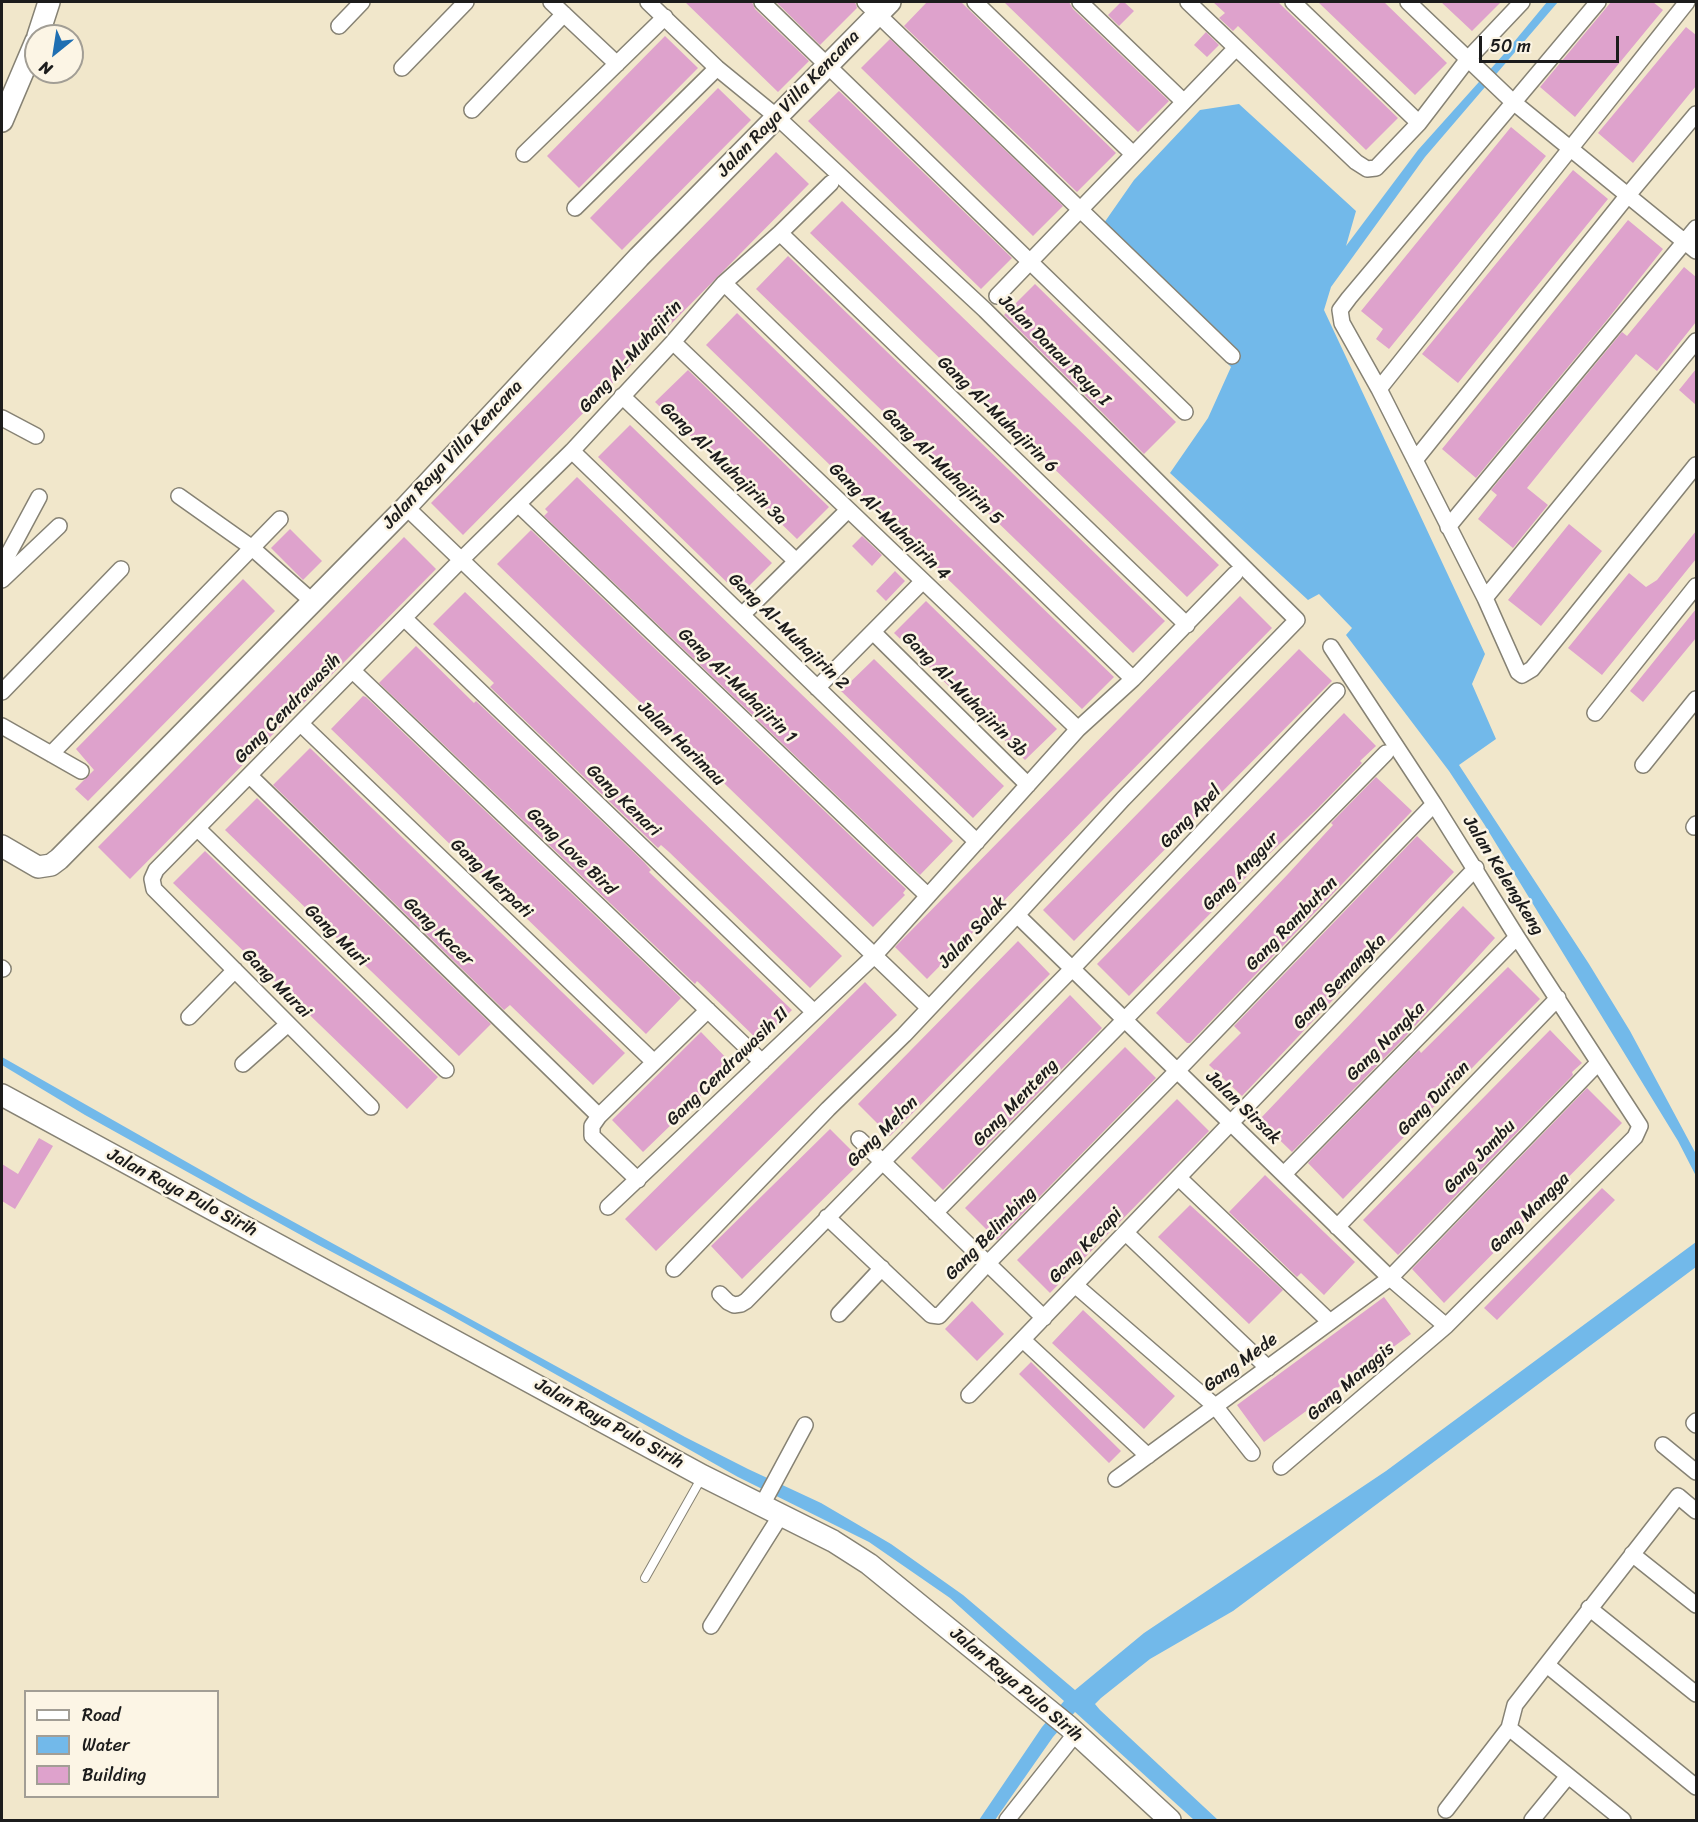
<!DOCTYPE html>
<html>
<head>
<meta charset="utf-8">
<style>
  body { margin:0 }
  #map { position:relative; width:1698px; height:1822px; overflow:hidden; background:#f1e7cb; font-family:Sriracha,sans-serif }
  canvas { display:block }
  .frame { position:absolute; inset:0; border:3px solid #1c1c1c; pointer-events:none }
  .legend { position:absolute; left:24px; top:1690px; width:195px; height:108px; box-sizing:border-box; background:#fcf5e5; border:2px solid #a29e95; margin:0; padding:8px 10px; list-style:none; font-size:18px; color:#1c1c1c }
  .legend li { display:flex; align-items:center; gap:12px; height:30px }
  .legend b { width:30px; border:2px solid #a29e95 }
  .north { position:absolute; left:24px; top:24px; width:60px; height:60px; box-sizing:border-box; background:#fcf5e5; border:2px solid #a29e95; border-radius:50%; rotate:210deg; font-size:16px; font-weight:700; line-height:24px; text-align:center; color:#1c1c1c }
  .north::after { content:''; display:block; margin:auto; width:21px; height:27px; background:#1f6fb2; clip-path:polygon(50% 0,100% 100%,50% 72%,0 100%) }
  .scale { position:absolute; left:1479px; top:36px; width:140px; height:27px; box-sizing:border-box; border:3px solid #1c1c1c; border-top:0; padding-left:8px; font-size:18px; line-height:21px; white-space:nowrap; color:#1c1c1c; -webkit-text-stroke:4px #fcf5e5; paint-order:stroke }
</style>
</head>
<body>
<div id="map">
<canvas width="1698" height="1822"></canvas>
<div class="frame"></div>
<ul class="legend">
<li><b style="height:8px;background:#fff"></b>Road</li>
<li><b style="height:16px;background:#72b9ea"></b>Water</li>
<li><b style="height:16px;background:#dea2cc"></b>Building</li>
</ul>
<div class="north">N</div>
<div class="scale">50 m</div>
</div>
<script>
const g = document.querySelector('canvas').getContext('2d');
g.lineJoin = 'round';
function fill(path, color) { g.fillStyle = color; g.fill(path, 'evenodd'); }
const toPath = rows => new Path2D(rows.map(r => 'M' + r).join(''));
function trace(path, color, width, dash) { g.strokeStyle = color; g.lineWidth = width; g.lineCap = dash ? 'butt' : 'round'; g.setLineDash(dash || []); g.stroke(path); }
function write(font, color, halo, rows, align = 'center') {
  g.font = font + ' Sriracha,sans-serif'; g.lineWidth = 5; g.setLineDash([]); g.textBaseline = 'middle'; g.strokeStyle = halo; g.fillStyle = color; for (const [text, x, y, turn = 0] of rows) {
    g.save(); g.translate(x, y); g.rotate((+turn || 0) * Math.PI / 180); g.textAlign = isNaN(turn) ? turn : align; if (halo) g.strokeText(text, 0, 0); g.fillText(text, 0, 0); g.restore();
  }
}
fill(toPath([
  [1547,2,1558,2,1425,157,1331,287,1324,310,1485,654,1472,684,1496,739,1459,765,1589,964,1630,1031,1696,1154,1696,1176,1678,1141,1484,824,1449,771,1346,635,1352,628,1319,594,1308,600,1170,473,1208,418,1231,367,1111,244,1104,223,1134,180,1200,110,1239,104,1356,211,1346,246,1418,150,1504,54],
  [2,1057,250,1198,685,1437,748,1469,821,1503,891,1544,963,1595,1075,1690,1144,1633,1386,1471,1696,1242,1696,1267,1233,1611,1150,1659,1101,1698,1095,1704,1100,1710,1218,1820,1194,1820,1075,1712,1053,1737,995,1820,979,1820,1042,1727,1064,1701,950,1598,869,1542,738,1477,445,1312,317,1244,85,1115,2,1065]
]), '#72b9ea');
fill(toPath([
  [685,2,752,2,755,9,809,61,778,92],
  [776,2,855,2,857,8,820,45],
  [927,2,961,2,1116,153,1077,192,904,26],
  [1004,2,1069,2,1073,9,1169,101,1138,132],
  [1121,2,1124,2,1134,11,1119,26,1108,15],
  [1213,2,1278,2,1398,118,1366,150,1238,26,1233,31,1219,18,1225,13],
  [1318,2,1384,2,1447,63,1415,95],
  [1441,2,1501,2,1472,31],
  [1611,2,1653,2,1663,10,1575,117,1540,87],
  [1686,27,1696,35,1696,86,1633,163,1598,133],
  [1206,32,1219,45,1207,57,1194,45],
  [665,36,698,68,579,188,547,156],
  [890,39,1063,206,1033,236,861,68],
  [718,88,751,120,622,250,590,218],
  [839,91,1012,258,981,289,808,121],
  [1511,127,1546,156,1389,349,1376,339,1383,329,1361,311],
  [776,152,809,184,463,535,431,503],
  [1573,170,1608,199,1458,383,1422,354],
  [842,201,1219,565,1187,597,810,233],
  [1628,220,1663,249,1607,320,1476,478,1442,449],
  [788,256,1165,621,1133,653,756,289],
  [1684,267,1696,277,1696,322,1657,371,1636,354,1582,420,1527,488,1548,505,1513,548,1478,519,1497,495,1491,490,1622,332,1627,336],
  [1035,284,1176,422,1144,454,1004,315],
  [737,313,1114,677,1082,709,706,345],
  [1696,369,1696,405,1679,390],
  [688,370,829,507,797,539,655,402],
  [630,425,772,563,740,595,598,457],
  [577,477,953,841,920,875,544,516,548,512,545,509],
  [1569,524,1602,551,1541,626,1508,600],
  [290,529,322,561,303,580,271,548],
  [531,530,906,889,903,893,905,895,873,927,497,564],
  [1696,531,1696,559,1602,675,1568,648,1629,573,1646,587,1657,580],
  [862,536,882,555,872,566,852,546],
  [404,537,436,569,130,879,98,847],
  [895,571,905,581,886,601,876,591],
  [243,579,275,611,88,801,75,789,94,770,76,749],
  [465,592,842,956,810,988,669,852,661,845,658,848,490,687,494,683,433,624],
  [1240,596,1272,628,927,979,895,947],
  [926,601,1057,729,1025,760,894,633],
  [1696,609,1696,638,1643,702,1630,691],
  [416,646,474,703,476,701,644,862,651,870,649,872,792,1010,760,1042,697,981,695,984,379,683],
  [1299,649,1332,681,1074,941,1043,910],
  [874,659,1004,786,973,818,841,691],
  [363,696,366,697,681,998,646,1034,331,729],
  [1344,713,1376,746,1360,761,1362,763,1317,809,1268,855,1129,996,1097,964],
  [310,748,625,1053,593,1085,510,1005,504,1010,273,785],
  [1376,777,1412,811,1190,1043,1187,1043,1156,1013,1288,874,1333,825,1331,823],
  [257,798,491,1024,459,1056,225,830],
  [1417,836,1454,872,1242,1096,1209,1065,1241,1033,1234,1026],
  [205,851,438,1077,407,1109,173,883],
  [1463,906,1495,938,1405,1037,1292,1152,1259,1120],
  [1018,941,1050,974,890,1136,858,1104],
  [1508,967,1540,999,1343,1199,1308,1163,1419,1050,1421,1053],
  [865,982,897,1015,656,1251,625,1219],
  [1070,995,1102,1028,943,1190,911,1158],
  [1550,1030,1582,1063,1572,1072,1573,1075,1398,1255,1363,1220],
  [701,1032,733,1065,643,1152,612,1120],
  [1125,1047,1156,1078,997,1240,965,1208],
  [1587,1088,1622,1123,1444,1303,1412,1269],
  [1177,1099,1209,1131,1050,1293,1017,1260],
  [830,1129,862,1161,742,1279,711,1246],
  [39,1138,53,1146,15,1209,2,1201,2,1164,18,1174],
  [1265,1175,1355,1262,1324,1295,1301,1273,1297,1277,1229,1212],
  [1602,1188,1615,1200,1497,1320,1484,1308],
  [1190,1205,1283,1290,1249,1324,1158,1237],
  [1384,1297,1411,1334,1264,1442,1237,1405],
  [972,1301,1004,1334,977,1361,945,1329],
  [1083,1310,1175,1396,1144,1429,1052,1343],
  [1031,1362,1121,1451,1109,1463,1019,1374]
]), '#dea2cc');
const lane = toPath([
  [645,1578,702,1477]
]);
const street = toPath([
  [551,2,617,64],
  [648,2,717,68,777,117,985,310,1297,620,1123,799,1017,915,904,1035,828,1109,674,1269],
  [762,2,1185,412],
  [865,2,1232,356],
  [975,2,1133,154],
  [1080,2,1184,102],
  [1188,2,1356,162,1367,169,1376,168,1419,123,1468,59,1522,2],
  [1293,2,1419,123],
  [1408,2,1512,101,1696,251],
  [1598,2,1349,298,1340,310,1342,323,1379,389,1485,598,1518,672,1522,675,1532,669,1696,465],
  [339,26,362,2],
  [402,68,466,2],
  [472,110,564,14],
  [524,154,665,17],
  [575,208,717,68],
  [780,233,1187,625],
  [724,283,1133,679],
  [997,296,1236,48],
  [673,342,1078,729],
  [1379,389,1687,2],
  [622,396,796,561],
  [2,418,36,436],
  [572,451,977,842],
  [1415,460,1628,195,1696,114],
  [179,496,251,547,313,602],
  [518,504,928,896],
  [406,507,929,1008],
  [1448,527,1696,228],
  [2,566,39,497],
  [2,580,59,526],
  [1485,598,1696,341],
  [742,615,848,510],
  [404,618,814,1012],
  [873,632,1028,785],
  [353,671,762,1062],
  [817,688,923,581],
  [2,692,121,569],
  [1595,713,1696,586],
  [301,724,654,1062],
  [2,726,81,771],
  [51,754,280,519],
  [1643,765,1696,699],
  [250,776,599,1116],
  [1694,827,1696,824],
  [198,829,446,1070],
  [1017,915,1390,1278,1446,1326],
  [2,968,3,969],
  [189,1017,235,970],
  [243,1064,288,1024],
  [371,1107,154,889,152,879,156,870,461,560,572,451,673,342,724,283,780,233,831,183],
  [859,1139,1044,1318],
  [1284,1174,1517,937],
  [1179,1178,1330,1322],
  [638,1180,592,1136,592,1126,599,1116,708,1010],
  [608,1207,874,956,1078,729,1133,679,1235,574],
  [935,1213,1386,753],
  [827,1217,931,1315,939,1316,987,1264,1177,1071,1434,804],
  [1337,1227,1558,998],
  [1126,1233,1268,1368],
  [1075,1285,1215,1406,1252,1453],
  [720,1294,728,1302,734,1305,741,1304,746,1301,1072,969,1337,691],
  [839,1314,882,1268],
  [1023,1340,1148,1456],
  [969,1395,1476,868],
  [1696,1421,1694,1423,1696,1425],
  [1663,1445,1696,1472],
  [1281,1467,1446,1326,1635,1137,1640,1126,1517,937,1434,804,1331,647],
  [1116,1479,1390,1278,1598,1063],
  [762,1505,805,1425],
  [1632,1554,1696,1605],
  [1589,1608,1696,1694],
  [711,1626,781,1515],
  [1547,1665,1696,1787],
  [1509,1728,1623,1820],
  [1446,1810,1509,1728,1515,1705,1678,1496,1696,1511],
  [1007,1820,1076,1733],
  [1532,1820,1568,1776]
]);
const secondary = toPath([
  [38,36,49,2],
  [2,121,36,41],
  [2,846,38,867,51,865,59,859,406,507,639,257,890,2],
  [2,1095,703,1476,833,1541,869,1564,1068,1726,1170,1820]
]);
trace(lane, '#868274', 10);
trace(street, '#868274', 18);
trace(secondary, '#868274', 24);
trace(lane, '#fff', 8);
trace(street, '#fff', 15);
trace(secondary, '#fff', 21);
write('18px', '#1c1c1c', '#fcf5e5', [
  ["Jalan Raya Villa Kencana",789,104,-46],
  ["Jalan Danau Raya I",1054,351,45],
  ["Gang Al-Muhajirin",631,357,-48],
  ["Gang Al-Muhajirin 6",997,415,44],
  ["Jalan Raya Villa Kencana",453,455,-47],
  ["Gang Al-Muhajirin 3a",723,464,44],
  ["Gang Al-Muhajirin 5",942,467,44],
  ["Gang Al-Muhajirin 4",889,522,44],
  ["Gang Al-Muhajirin 2",788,632,44],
  ["Gang Al-Muhajirin 1",737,686,44],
  ["Gang Al-Muhajirin 3b",964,695,45],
  ["Gang Cendrawasih",288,709,-46],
  ["Jalan Harimau",681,744,44],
  ["Gang Kenari",623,801,44],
  ["Gang Apel",1191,817,-46],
  ["Gang Love Bird",571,852,44],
  ["Gang Anggur",1241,872,-46],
  ["Jalan Kelengkeng",1503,876,58],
  ["Gang Merpati",491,879,44],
  ["Gang Rambutan",1292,924,-46],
  ["Gang Kacer",438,932,44],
  ["Jalan Salak",973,933,-47],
  ["Gang Muri",336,936,44],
  ["Gang Semangka",1340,982,-46],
  ["Gang Murai",276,984,45],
  ["Gang Nangka",1386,1042,-45],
  ["Gang Cendrawasih II",728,1067,-44],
  ["Gang Durian",1434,1099,-46],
  ["Gang Menteng",1016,1103,-46],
  ["Jalan Sirsak",1243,1108,44],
  ["Gang Melon",883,1132,-45],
  ["Gang Jambu",1480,1157,-46],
  ["Jalan Raya Pulo Sirih",182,1193,28],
  ["Gang Mangga",1530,1213,-45],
  ["Gang Belimbing",991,1234,-46],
  ["Gang Kecapi",1086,1246,-46],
  ["Gang Mede",1241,1363,-36],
  ["Gang Manggis",1351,1382,-41],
  ["Jalan Raya Pulo Sirih",609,1424,29],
  ["Jalan Raya Pulo Sirih",1016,1685,40]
]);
</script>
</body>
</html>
